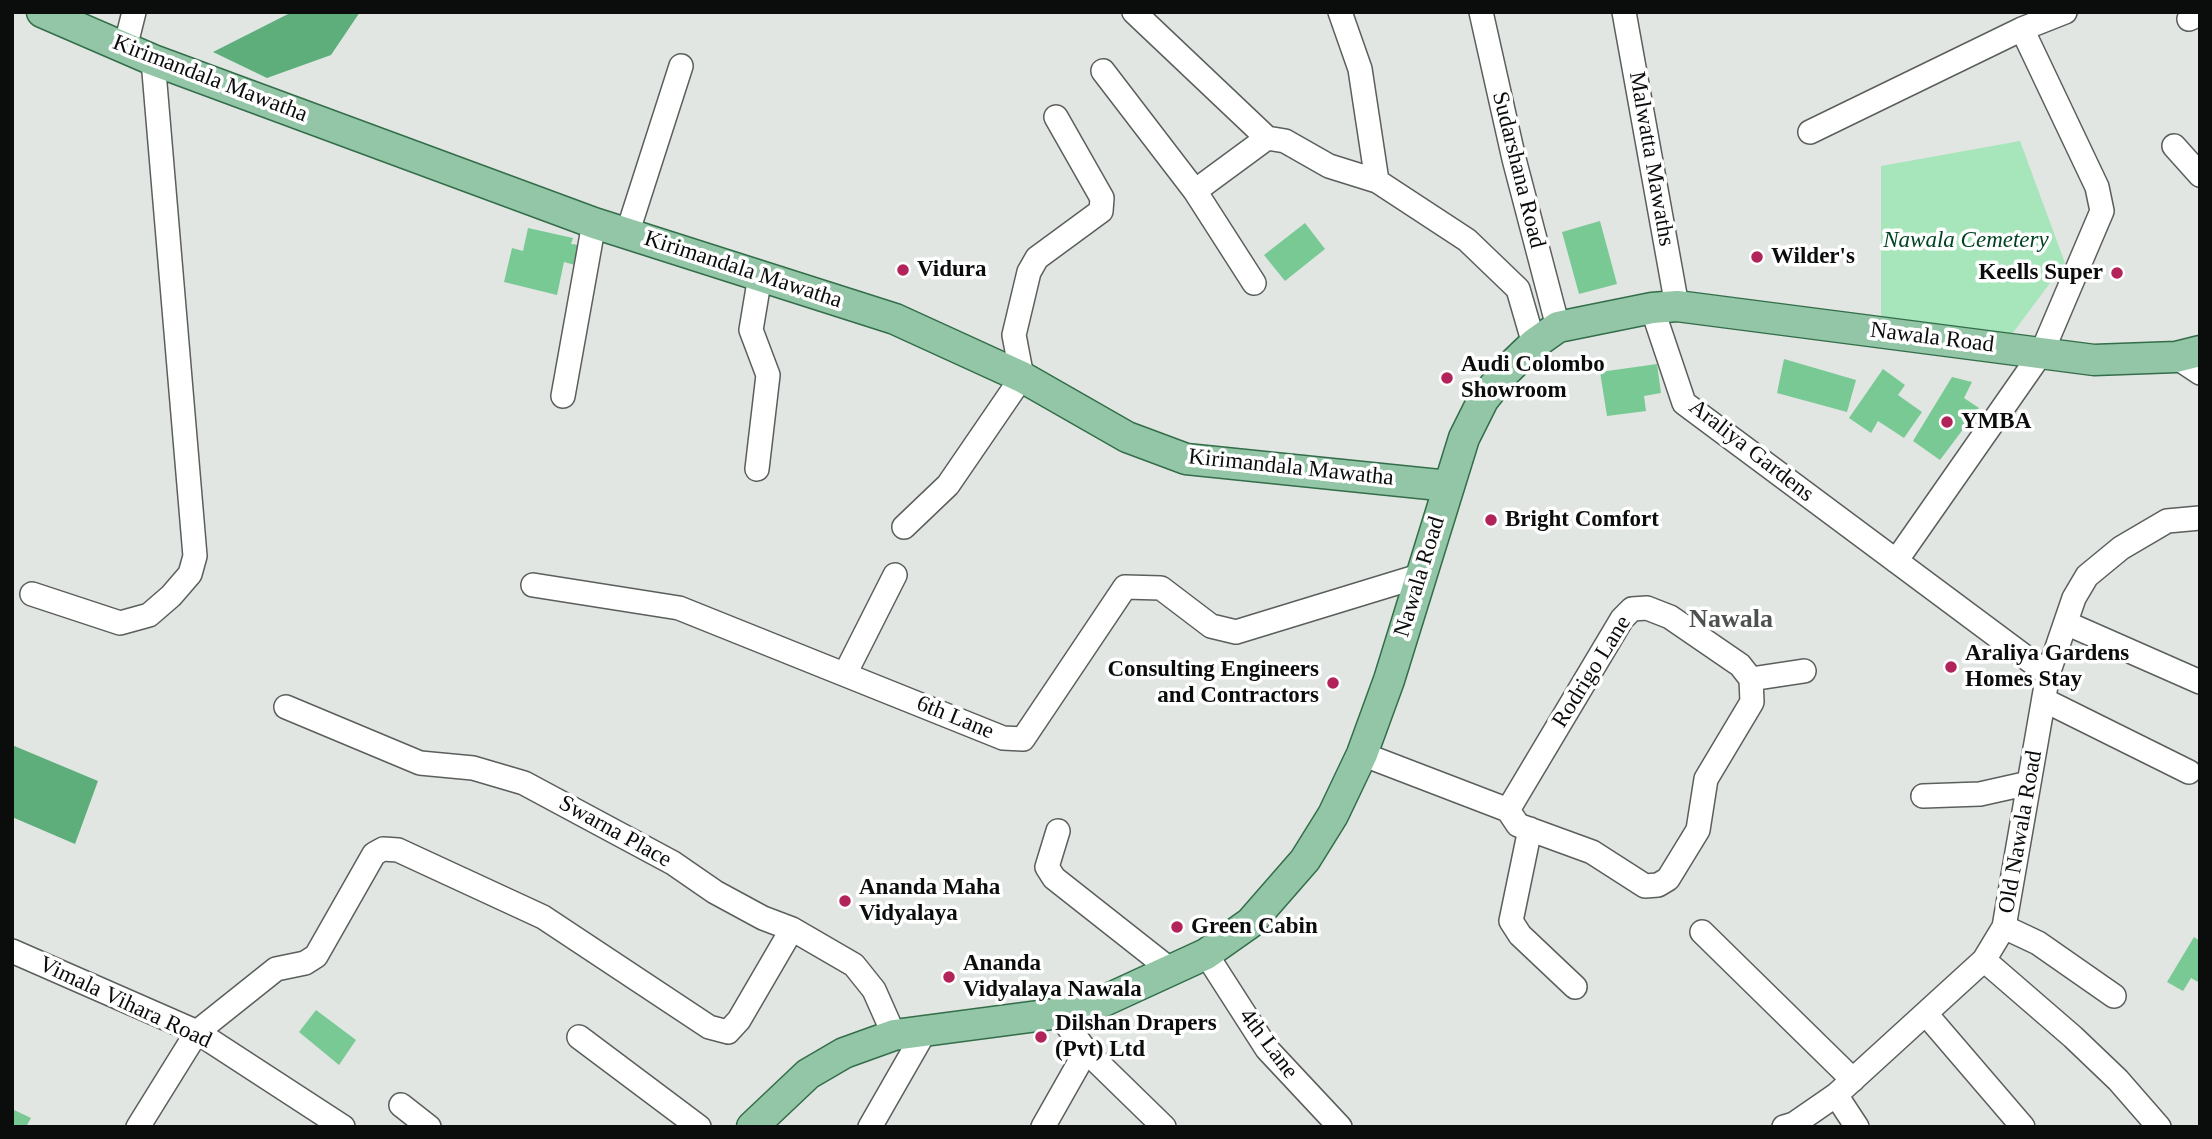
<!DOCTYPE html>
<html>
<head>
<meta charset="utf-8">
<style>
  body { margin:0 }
  #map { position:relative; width:2212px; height:1139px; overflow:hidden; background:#e1e6e2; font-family:Georgia,serif }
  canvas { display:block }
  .frame { position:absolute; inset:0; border:14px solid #0b0d0c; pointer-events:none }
</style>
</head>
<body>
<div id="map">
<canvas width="2212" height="1139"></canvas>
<div class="frame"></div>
</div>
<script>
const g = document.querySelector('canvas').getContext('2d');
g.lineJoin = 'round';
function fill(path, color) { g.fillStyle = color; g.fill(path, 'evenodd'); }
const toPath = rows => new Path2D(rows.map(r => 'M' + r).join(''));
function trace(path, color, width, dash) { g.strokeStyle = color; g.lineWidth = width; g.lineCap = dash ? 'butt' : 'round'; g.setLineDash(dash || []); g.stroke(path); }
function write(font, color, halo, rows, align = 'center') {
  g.font = font + ' Georgia,serif'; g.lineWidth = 7; g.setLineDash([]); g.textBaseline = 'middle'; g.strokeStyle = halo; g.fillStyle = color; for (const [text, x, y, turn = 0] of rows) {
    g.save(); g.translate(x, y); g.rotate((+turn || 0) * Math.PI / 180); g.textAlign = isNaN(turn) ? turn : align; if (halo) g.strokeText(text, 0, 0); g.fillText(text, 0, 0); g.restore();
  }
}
fill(toPath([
  [2020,141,2065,263,2012,334,1881,318,1881,166]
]), '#a7e5bb');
fill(toPath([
  [292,12,360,12,331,55,267,78,213,52],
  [12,745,98,781,75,844,12,817]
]), '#5eae7b');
fill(toPath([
  [1600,221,1617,284,1579,294,1562,232],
  [1305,223,1325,249,1285,281,1264,255],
  [528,228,573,238,571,244,580,245,575,265,564,262,557,295,504,282,512,248,523,251],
  [1784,359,1856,380,1847,412,1777,393],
  [1657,364,1661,393,1644,396,1646,411,1607,416,1600,372],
  [1883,369,1905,385,1898,395,1922,412,1904,438,1878,421,1871,433,1849,418],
  [1952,377,1972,382,1964,398,1979,408,1940,460,1913,441],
  [2194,937,2200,941,2200,983,2191,978,2183,991,2167,982],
  [316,1010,356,1040,339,1065,299,1032],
  [12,1109,31,1118,26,1127,12,1127]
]), '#78c994');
const minor = toPath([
  [1134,12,1267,138,1285,141,1329,166,1377,181],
  [1340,12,1360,69,1377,181,1467,240,1518,289,1534,344],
  [1481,12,1514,159,1558,327],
  [1624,12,1677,306],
  [2189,19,2200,14],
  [2022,29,2065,12],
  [125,48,134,12],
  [1103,71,1195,191,1254,283],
  [1810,132,2022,29,2097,187,2102,211,2042,352,1896,561],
  [2174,146,2200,175],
  [1195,191,1267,138],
  [627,234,681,66],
  [1652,308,1684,403,2048,674],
  [2176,357,2200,373],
  [563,396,594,223],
  [757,469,768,375,751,330,760,276],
  [904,527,948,485,1022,377,1014,335,1029,272,1037,258,1101,211,1102,198,1056,117],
  [533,585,679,608,1003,738,1023,739,1125,587,1161,588,1211,626,1236,632,1419,576],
  [32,594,120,623,149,615,171,596,190,574,195,556,153,60],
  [2066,623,2200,682],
  [845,674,895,575],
  [1751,679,1804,671],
  [2044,700,2189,772],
  [286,707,420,763,473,768,524,783,673,863,715,892,763,918,792,929,854,965,874,990,894,1035],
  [1362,754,1508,810,1518,825,1592,852,1645,886,1658,885,1668,879,1698,830,1706,779,1752,702,1751,679,1740,665,1670,617,1647,608,1632,609,1622,619,1508,810],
  [1923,796,1980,794,2029,783],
  [1530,829,1511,921,1520,935,1575,987],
  [1058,831,1047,867,1054,878,1172,971],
  [2004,927,2038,943,2114,996],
  [1702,932,1853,1080],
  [12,951,197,1032,343,1127],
  [1206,954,1267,1049,1340,1127],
  [1984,960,2073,1037,2118,1080,2159,1127],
  [1926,1014,2023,1127],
  [579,1037,699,1127],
  [1086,1051,1164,1127],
  [1836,1095,1857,1127],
  [401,1105,429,1127],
  [138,1127,197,1032,276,969,305,963,316,956,374,854,383,849,398,850,543,917,709,1027,728,1032,739,1020,792,929],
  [870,1127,925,1031],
  [1043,1127,1086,1051,1058,1013],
  [1784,1127,1794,1124,1836,1095,1984,960,2004,927,2048,674,2074,598,2087,576,2121,548,2167,521,2200,518]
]);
const major = toPath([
  [42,12,153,60,594,223,895,319,1022,377,1127,437,1186,459,1449,486],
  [752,1127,808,1074,844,1053,894,1035,1053,1014,1095,1005,1206,954,1250,923,1305,860,1333,815,1362,754,1389,680,1464,438,1483,400,1506,371,1534,344,1558,327,1652,308,1677,306,2094,360,2176,357,2200,351]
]);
trace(minor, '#5b5f5c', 26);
trace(major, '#336d49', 33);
trace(minor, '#fff', 23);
trace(major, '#92c6a6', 30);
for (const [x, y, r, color] of [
  [1757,257,7,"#b22359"],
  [903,270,7,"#b22359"],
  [2117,273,7,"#b22359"],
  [1447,378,7,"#b22359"],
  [1947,422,7,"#b22359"],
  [1491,520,7,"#b22359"],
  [1951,667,7,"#b22359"],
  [1333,683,7,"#b22359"],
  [845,901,7,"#b22359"],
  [1177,927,7,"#b22359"],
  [949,977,7,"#b22359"],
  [1041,1037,7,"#b22359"]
]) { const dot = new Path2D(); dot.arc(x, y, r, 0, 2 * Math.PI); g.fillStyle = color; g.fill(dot); trace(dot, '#fff', 2.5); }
write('23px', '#0b0d0c', '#fff', [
  ["Kirimandala Mawatha",210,79,21],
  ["Malwatta Mawaths",1651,159,80],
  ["Sudarshana Road",1518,170,76],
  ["Kirimandala Mawatha",743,270,18],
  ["Nawala Road",1932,338,7],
  ["Araliya Gardens",1751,451,38],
  ["Kirimandala Mawatha",1291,468,6],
  ["Nawala Road",1420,577,-73],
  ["Rodrigo Lane",1592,672,-58],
  ["6th Lane",955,718,22],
  ["Swarna Place",615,832,29],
  ["Old Nawala Road",2021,832,-80],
  ["Vimala Vihara Road",125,1003,25],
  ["4th Lane",1268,1044,53]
]);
write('italic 23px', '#014423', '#fff', [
  ["Nawala Cemetery",1966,241]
]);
write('bold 23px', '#0b0d0c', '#fff', [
  ["Wilder's",1771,257],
  ["Vidura",917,270],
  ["Keells Super",2103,273,"right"],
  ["Audi Colombo",1461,365],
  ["Showroom",1461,391],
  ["YMBA",1961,422],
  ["Bright Comfort",1505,520],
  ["Araliya Gardens",1965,654],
  ["Homes Stay",1965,680],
  ["Consulting Engineers",1319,670,"right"],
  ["and Contractors",1319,696,"right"],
  ["Ananda Maha",859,888],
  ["Vidyalaya",859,914],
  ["Green Cabin",1191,927],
  ["Ananda",963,964],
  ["Vidyalaya Nawala",963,990],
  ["Dilshan Drapers",1055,1024],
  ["(Pvt) Ltd",1055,1050]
], 'left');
write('bold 26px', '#4e524f', '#fff', [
  ["Nawala",1731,620]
]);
</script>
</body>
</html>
